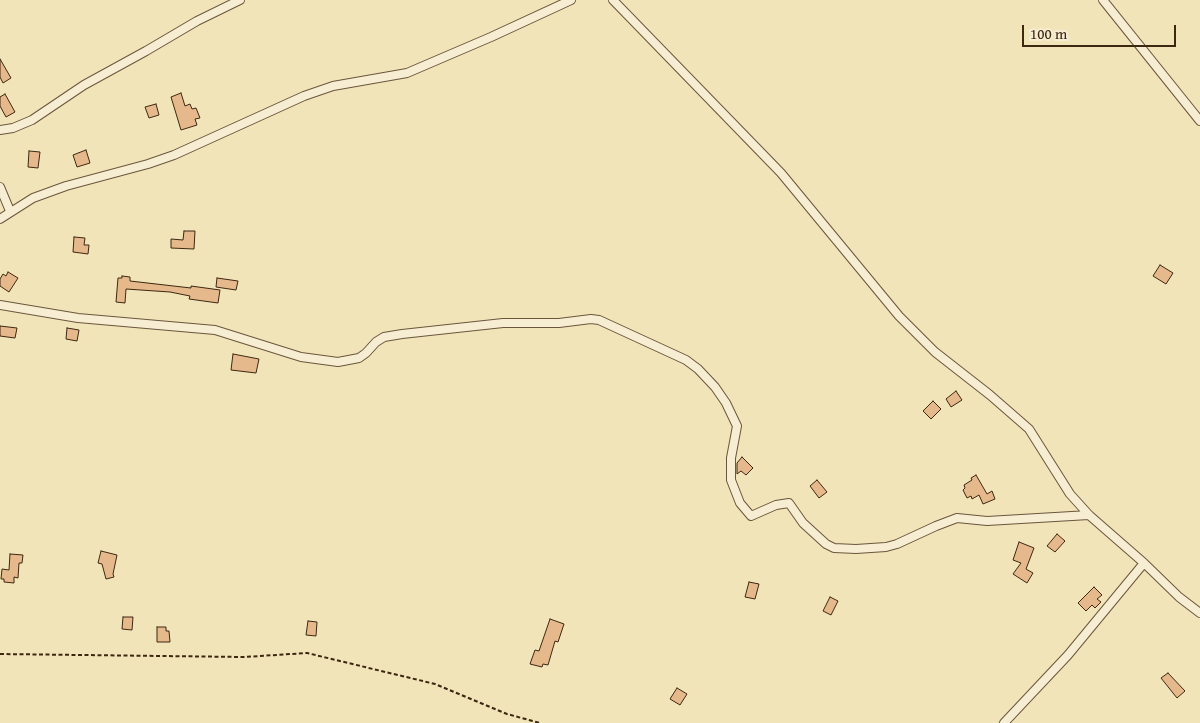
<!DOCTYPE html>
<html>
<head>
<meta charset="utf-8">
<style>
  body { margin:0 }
  #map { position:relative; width:1200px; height:723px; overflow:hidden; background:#f1e4b9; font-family:"Gentium Book Plus",serif }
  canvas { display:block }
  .scale { position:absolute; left:1022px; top:25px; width:154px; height:22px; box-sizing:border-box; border:2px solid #3d2711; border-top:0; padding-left:6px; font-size:15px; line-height:18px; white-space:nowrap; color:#3d2711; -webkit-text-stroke:4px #f6edd2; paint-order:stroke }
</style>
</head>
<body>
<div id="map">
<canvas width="1200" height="723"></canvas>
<div class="scale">100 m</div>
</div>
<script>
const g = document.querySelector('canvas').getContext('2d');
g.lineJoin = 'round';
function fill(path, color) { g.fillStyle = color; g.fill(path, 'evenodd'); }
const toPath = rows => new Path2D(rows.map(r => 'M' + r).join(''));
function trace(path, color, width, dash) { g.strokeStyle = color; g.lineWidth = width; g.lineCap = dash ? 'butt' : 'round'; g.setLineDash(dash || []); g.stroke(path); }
const building = toPath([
  [0,59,11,78,3,83,0,77,0,59],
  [181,93,185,106,190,104,192,109,196,108,200,118,195,119,197,125,181,130,171,97,181,93],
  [5,94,15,112,6,117,0,106,0,97,5,94],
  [156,104,159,115,149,118,145,107,156,104],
  [86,150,90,163,77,167,73,155,86,150],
  [29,151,40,152,38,168,28,167,29,151],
  [184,231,195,231,194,249,171,248,171,239,183,240,184,231],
  [74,237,85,238,84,245,89,245,88,254,73,252,74,237],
  [1160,265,1173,273,1166,284,1153,276,1160,265],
  [8,272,18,278,9,292,0,286,0,279,3,274,6,276,8,272],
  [122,276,130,277,130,281,191,288,191,286,220,290,218,303,189,299,190,296,170,292,126,289,125,303,116,302,118,278,122,278,122,276],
  [217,278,238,281,236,290,216,287,217,278],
  [0,326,17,328,15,338,0,336,0,326],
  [67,328,79,330,77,341,66,339,67,328],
  [233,354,259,359,256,373,231,370,233,354],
  [956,391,962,400,951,407,946,399,956,391],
  [933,401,941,409,931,419,923,411,933,401],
  [742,457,753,468,746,475,741,471,737,474,737,463,742,457],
  [976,475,987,494,992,491,995,499,983,504,979,495,972,499,971,496,967,498,963,490,965,488,964,485,972,480,971,478,976,475],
  [817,480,827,492,819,498,810,486,817,480],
  [1057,534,1065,541,1055,552,1047,546,1057,534],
  [1019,542,1034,548,1026,569,1033,573,1027,583,1013,574,1021,563,1013,560,1019,542],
  [101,551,117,555,113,574,114,577,106,579,102,564,98,563,101,551],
  [10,554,23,555,22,563,19,563,18,578,14,577,14,583,4,582,4,579,1,579,2,569,9,570,10,554],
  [749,582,759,584,755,599,745,597,749,582],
  [1094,587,1102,595,1097,599,1101,602,1095,608,1092,605,1086,611,1078,603,1094,587],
  [830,597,838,601,831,615,823,611,830,597],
  [123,617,133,617,132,630,122,629,123,617],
  [550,619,564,624,558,642,555,641,548,665,543,664,542,667,530,664,535,650,539,651,550,619],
  [308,621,317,622,316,636,306,635,308,621],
  [157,627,166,627,166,631,169,631,170,642,157,642,157,627],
  [1168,673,1185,691,1177,698,1161,678,1168,673],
  [677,688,687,694,680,705,670,699,677,688]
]);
fill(building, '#e6b98c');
trace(building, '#3d2711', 1);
const street = toPath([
  [613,0,781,173,899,316,935,352,990,395,1029,429,1070,494,1089,515,1144,563,1179,597,1200,613],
  [1103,0,1200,121],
  [0,130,13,128,32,120,84,85,146,51,197,21,240,0],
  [0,187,10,211],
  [0,219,33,198,66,186,148,164,174,155,304,96,333,86,407,73,491,37,571,0],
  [0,305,78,318,215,330,301,357,338,362,359,358,366,353,376,342,384,337,402,334,503,323,559,323,591,319,599,320,686,360,698,369,715,387,726,403,737,426,731,458,731,480,740,503,751,516,776,505,789,503,803,523,826,544,834,548,856,549,886,547,897,544,936,526,957,518,987,521,1089,515],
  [1004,723,1068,655,1144,563]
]);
trace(street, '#6a563b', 10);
trace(toPath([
  [0,654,244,657,307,653,435,684,507,714,540,723]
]), '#3d2711', 2, [4, 2.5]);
trace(street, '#f6edd2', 8);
</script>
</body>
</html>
